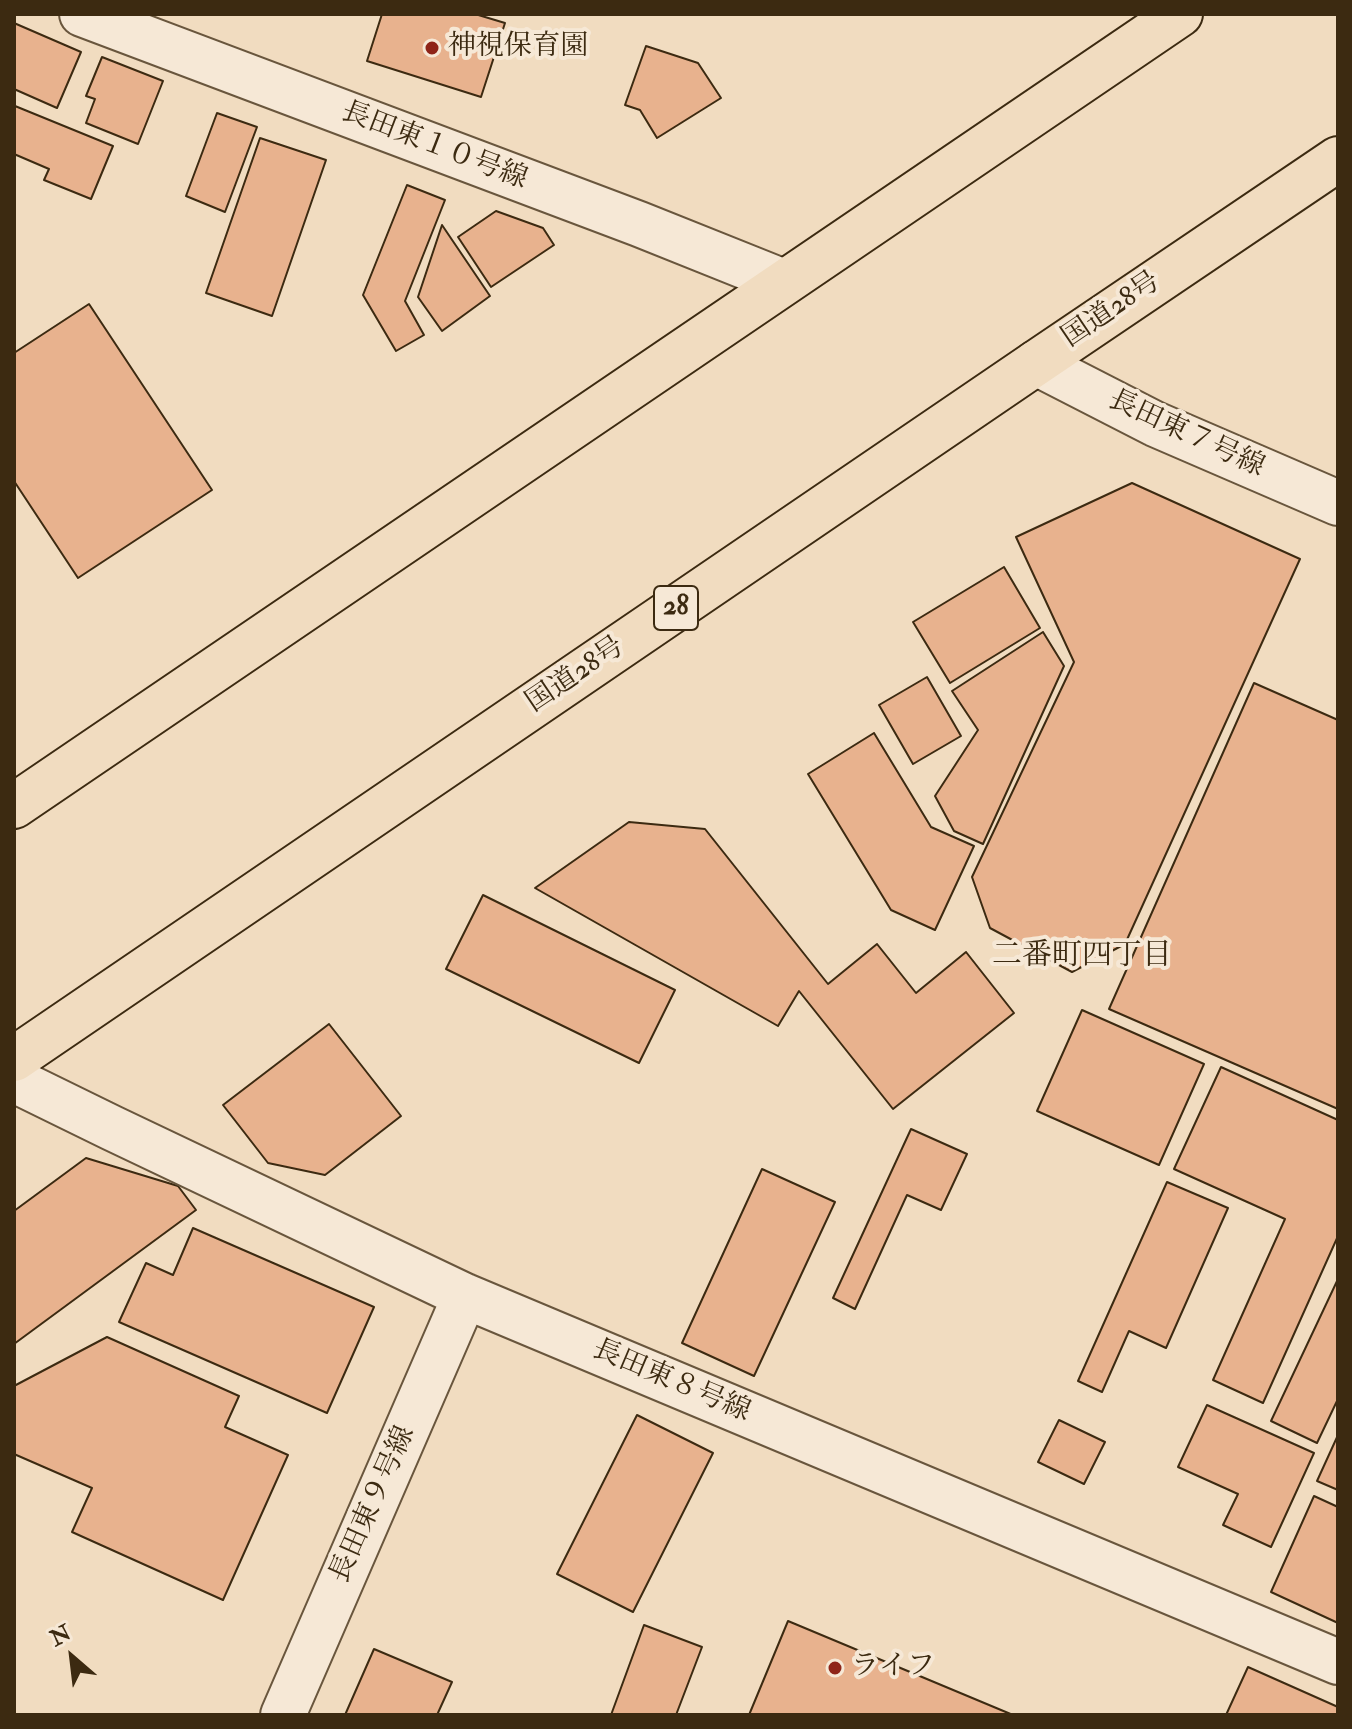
<!DOCTYPE html>
<html>
<head>
<meta charset="utf-8">
<style>
  body { margin:0 }
  #map { position:relative; width:1352px; height:1729px; overflow:hidden; background:#f1dcc0; font-family:"IM FELL Double Pica",serif }
  canvas { display:block }
  .frame { position:absolute; inset:0; border:16px solid #3c2a11; pointer-events:none }
  .north { position:absolute; left:32px; top:1617px; width:80px; height:80px; -webkit-text-stroke:6px #f6e8d6; paint-order:stroke; rotate:332deg; font-size:22px; font-weight:700; line-height:32px; text-align:center; color:#3c2a11 }
  .north::after { content:''; display:block; margin:auto; width:28px; height:36px; background:#3c2a11; clip-path:polygon(50% 0,100% 100%,50% 72%,0 100%) }
</style>
</head>
<body>
<div id="map">
<canvas width="1352" height="1729"></canvas>
<div class="frame"></div>
<div class="north">N</div>
</div>
<script>
const g = document.querySelector('canvas').getContext('2d');
g.lineJoin = 'round';
function fill(path, color) { g.fillStyle = color; g.fill(path, 'evenodd'); }
const toPath = rows => new Path2D(rows.map(r => 'M' + r).join(''));
function trace(path, color, width, dash) { g.strokeStyle = color; g.lineWidth = width; g.lineCap = dash ? 'butt' : 'round'; g.setLineDash(dash || []); g.stroke(path); }
function write(font, color, halo, rows, align = 'center') {
  g.font = font + ' "IM FELL Double Pica","Noto Serif JP",serif'; g.lineWidth = 8; g.setLineDash([]); g.textBaseline = 'middle'; g.strokeStyle = halo; g.fillStyle = color; for (const [text, x, y, turn = 0] of rows) {
    g.save(); g.translate(x, y); g.rotate((+turn || 0) * Math.PI / 180); g.textAlign = isNaN(turn) ? turn : align; if (halo) g.strokeText(text, 0, 0); g.fillText(text, 0, 0); g.restore();
  }
}
const building = toPath([
  [382,14,475,14,505,23,481,97,367,61,382,14],
  [14,23,81,52,57,108,14,89,14,23],
  [646,46,698,63,721,98,657,138,640,110,625,105,646,46],
  [102,57,163,81,138,144,86,123,95,99,86,96,102,57],
  [15,106,113,146,91,199,44,180,49,169,14,154,15,106],
  [217,113,257,127,225,212,186,196,217,113],
  [260,138,326,160,272,316,206,293,260,138],
  [407,185,445,200,405,301,424,335,396,351,363,295,407,185],
  [496,211,543,228,554,245,491,287,458,237,496,211],
  [442,225,490,296,442,331,418,297,442,225],
  [89,304,212,490,78,578,14,481,14,353,89,304],
  [1132,483,1300,559,1125,944,1072,972,990,928,972,877,1074,662,1016,537,1132,483],
  [1004,567,1040,628,950,683,913,622,1004,567],
  [1043,632,1064,666,983,844,954,831,935,796,978,730,952,691,1043,632],
  [927,677,961,736,913,764,879,705,927,677],
  [1254,683,1338,720,1338,1109,1109,1009,1254,683],
  [874,733,931,827,974,846,935,930,891,910,808,774,874,733],
  [629,822,705,829,828,984,877,944,916,993,966,952,1014,1013,893,1109,799,991,778,1026,535,888,629,822],
  [483,895,675,990,639,1063,446,969,483,895],
  [1082,1010,1204,1064,1159,1165,1037,1111,1082,1010],
  [329,1024,401,1116,325,1175,268,1163,223,1105,329,1024],
  [1221,1067,1338,1120,1338,1236,1263,1403,1213,1380,1285,1219,1174,1169,1221,1067],
  [911,1129,967,1154,941,1210,907,1195,855,1309,833,1298,911,1129],
  [86,1158,178,1186,196,1210,14,1344,14,1211,86,1158],
  [762,1169,835,1202,754,1376,682,1343,762,1169],
  [1167,1182,1228,1208,1166,1348,1129,1331,1102,1392,1078,1381,1167,1182],
  [193,1228,374,1307,327,1413,119,1322,146,1263,173,1275,193,1228],
  [1338,1279,1338,1402,1337,1401,1317,1443,1271,1421,1338,1279],
  [107,1337,239,1396,225,1427,288,1455,223,1600,72,1532,92,1488,14,1454,14,1386,107,1337],
  [1207,1405,1314,1453,1271,1547,1223,1525,1238,1494,1178,1467,1207,1405],
  [637,1415,713,1453,633,1612,557,1574,637,1415],
  [1059,1420,1105,1442,1084,1484,1038,1462,1059,1420],
  [1338,1435,1338,1490,1317,1481,1338,1435],
  [1314,1496,1338,1507,1338,1623,1271,1592,1314,1496],
  [788,1621,1013,1715,749,1715,788,1621],
  [644,1625,702,1647,676,1715,611,1715,644,1625],
  [374,1649,452,1682,437,1715,345,1715,374,1649],
  [1248,1667,1338,1707,1338,1715,1226,1715,1248,1667]
]);
fill(building, '#e8b28e');
trace(building, '#3c2a11', 2);
const minor = toPath([
  [82,14,639,224,784,282],
  [1036,363,1155,424,1338,503],
  [14,1080,112,1128,465,1296,1338,1662],
  [283,1715,465,1296]
]);
const trunk = toPath([
  [14,806,1180,14],
  [14,1059,1036,363,1338,159]
]);
trace(minor, '#69563d', 48);
trace(trunk, '#3c2a11', 48);
trace(minor, '#f6e8d6', 44);
trace(trunk, '#f1dcc0', 44);
for (const [x, y, r, color] of [
  [432,48,8,"#8f2418"],
  [835,1668,8,"#8f2418"]
]) { const dot = new Path2D(); dot.arc(x, y, r, 0, 2 * Math.PI); g.fillStyle = color; g.fill(dot); trace(dot, '#f6e8d6', 3); }
for (const [x, y, w] of [
  [676,608,44]
]) { const box = new Path2D(); box.roundRect(x - w / 2, y - 22, w, 44, 6); g.fillStyle = '#f6e8d6'; g.fill(box); trace(box, '#3c2a11', 2); }
write('bold 26px', '#3c2a11', null, [
  ["28",676,608]
]);
write('28px', '#3c2a11', '#f6e8d6', [
  ["神視保育園",448,48],
  ["ライフ",851,1668]
], 'left');
write('28px', '#3c2a11', '#f6e8d6', [
  ["長田東１０号線",434,147,21],
  ["国道28号",1112,311,-34],
  ["長田東７号線",1186,435,25],
  ["国道28号",576,676,-34],
  ["長田東８号線",671,1382,23],
  ["長田東９号線",374,1505,-66]
]);
write('30px', '#3c2a11', '#f6e8d6', [
  ["二番町四丁目",1082,958]
]);
</script>
</body>
</html>
